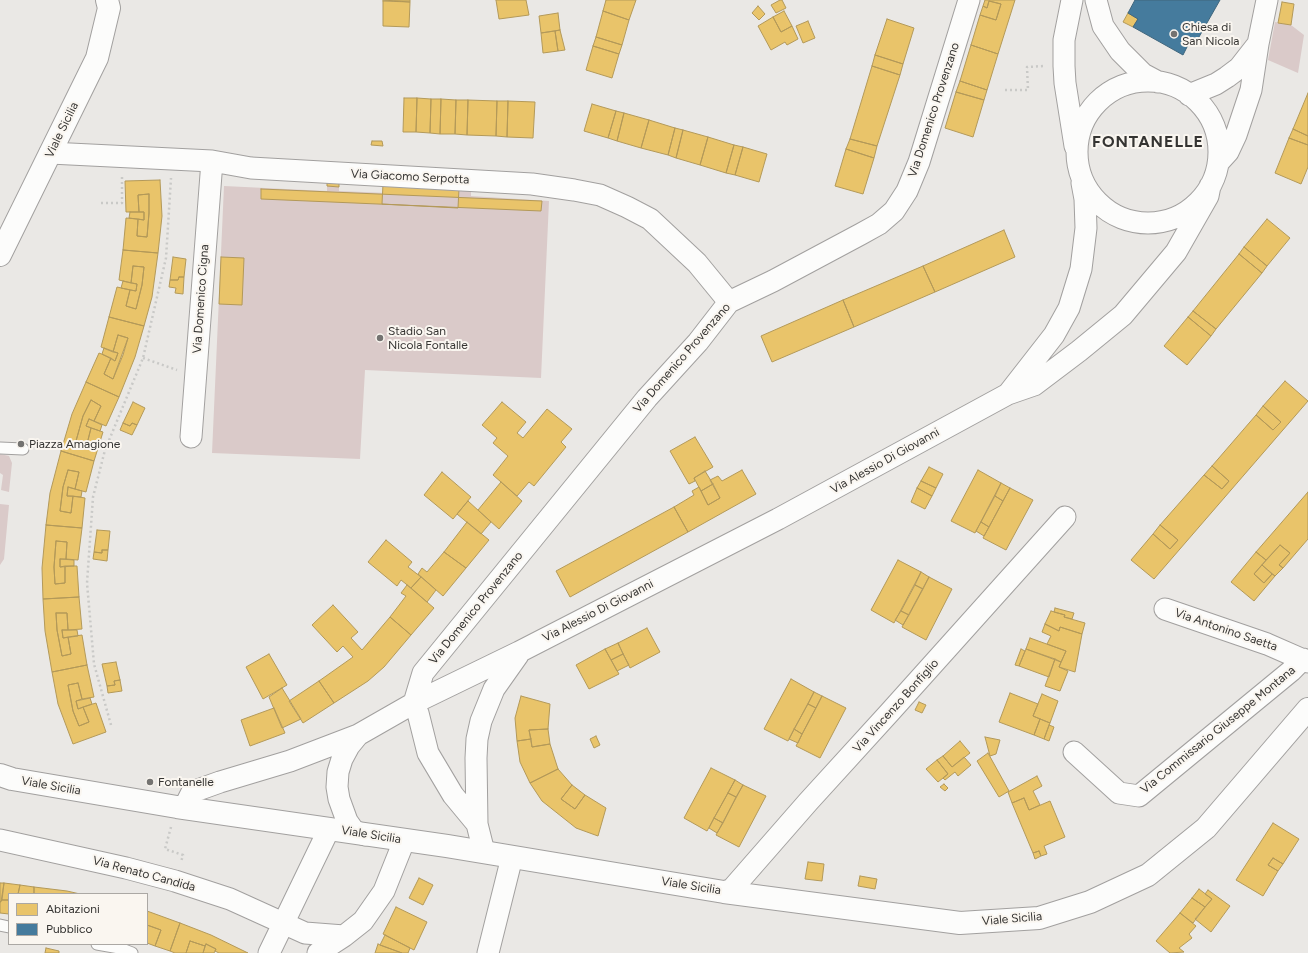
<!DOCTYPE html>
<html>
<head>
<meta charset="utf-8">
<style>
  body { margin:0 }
  #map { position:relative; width:1308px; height:953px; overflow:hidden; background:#eae8e5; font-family:Figtree,sans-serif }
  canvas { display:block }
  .legend { position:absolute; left:8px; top:893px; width:140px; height:52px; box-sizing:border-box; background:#faf6f0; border:1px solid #aba8a4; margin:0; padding:5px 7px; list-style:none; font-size:12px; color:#353432 }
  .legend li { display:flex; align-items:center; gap:8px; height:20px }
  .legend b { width:20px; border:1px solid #aba8a4 }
</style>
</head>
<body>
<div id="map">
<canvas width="1308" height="953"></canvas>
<ul class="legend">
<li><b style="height:11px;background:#e9c46a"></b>Abitazioni</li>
<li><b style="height:11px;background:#457b9d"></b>Pubblico</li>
</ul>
</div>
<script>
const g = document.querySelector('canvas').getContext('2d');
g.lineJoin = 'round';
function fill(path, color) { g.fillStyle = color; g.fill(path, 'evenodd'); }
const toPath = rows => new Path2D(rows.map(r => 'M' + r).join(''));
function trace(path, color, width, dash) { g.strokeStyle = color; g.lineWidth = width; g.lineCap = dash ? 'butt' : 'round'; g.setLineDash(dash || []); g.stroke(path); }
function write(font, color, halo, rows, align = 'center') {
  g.font = font + ' Figtree,sans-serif'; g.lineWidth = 4; g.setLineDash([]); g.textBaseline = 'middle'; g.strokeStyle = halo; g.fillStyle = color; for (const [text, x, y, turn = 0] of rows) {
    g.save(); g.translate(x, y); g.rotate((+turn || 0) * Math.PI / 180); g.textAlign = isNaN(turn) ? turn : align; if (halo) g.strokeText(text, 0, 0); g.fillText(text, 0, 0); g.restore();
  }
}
fill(toPath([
  [1275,22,1291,25,1304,35,1298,73,1268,60],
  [327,180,339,181,339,191,459,196,459,186,471,187,471,196,549,201,541,378,365,370,360,459,212,453,224,186,327,191],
  [0,454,9,456,12,463,9,492,1,490,3,475,0,473],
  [0,504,9,505,4,559,0,565]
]), '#dacac9');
const homes = toPath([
  [383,0,410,0,410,2,383,0],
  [496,0,526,0,529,15,499,19,496,0],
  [606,0,636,0,629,20,603,11,606,0],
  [780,0,782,0,786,8,776,13,771,5,780,0],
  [985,0,1015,0,998,54,971,45,980,15,996,20,1001,4,989,1,987,8,983,6,985,0],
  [383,1,410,2,409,27,383,26,383,1],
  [989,1,1001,4,996,20,980,15,983,6,987,8,989,1],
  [1282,2,1294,4,1291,25,1278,23,1282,2],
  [758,6,765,14,759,20,752,13,758,6],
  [603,11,629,20,622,45,596,37,603,11],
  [784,11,792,26,781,32,773,17,784,11],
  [558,13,560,30,541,33,539,16,558,13],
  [1128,13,1138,19,1133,27,1123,22,1128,13],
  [773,17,781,32,792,26,798,39,787,45,785,42,771,50,758,26,773,17],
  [887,19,914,28,903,64,875,55,887,19],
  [808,21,815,38,803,43,796,26,808,21],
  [560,30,565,50,558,51,555,31,560,30],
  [555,31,558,51,543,53,541,33,555,31],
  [596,37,622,45,619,54,593,46,596,37],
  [971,45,998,54,987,90,960,81,971,45],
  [593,46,619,54,612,78,586,70,593,46],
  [875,55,903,64,900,75,872,66,875,55],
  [872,66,900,75,877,146,850,139,872,66],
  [960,81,987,90,984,100,956,92,960,81],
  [956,92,984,100,973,137,945,128,956,92],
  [1308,93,1308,136,1293,129,1308,93],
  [404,98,417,98,416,132,403,132,404,98],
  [417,98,431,99,430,133,416,132,417,98],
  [431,99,441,99,440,134,430,133,431,99],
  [441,99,456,100,455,134,440,134,441,99],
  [456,100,468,100,467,135,455,134,456,100],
  [468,100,497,101,496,136,467,135,468,100],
  [497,101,508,101,507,137,496,136,497,101],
  [508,101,535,102,533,138,507,137,508,101],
  [592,104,616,111,608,138,584,131,592,104],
  [616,111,624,113,617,141,608,138,616,111],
  [624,113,649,120,641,148,617,141,624,113],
  [649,120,675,128,668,155,641,148,649,120],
  [675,128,683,130,676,158,668,155,675,128],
  [1293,129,1308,136,1308,145,1289,138,1293,129],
  [683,130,708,137,700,165,676,158,683,130],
  [708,137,734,145,726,173,700,165,708,137],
  [1289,138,1308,145,1308,167,1301,184,1275,173,1289,138],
  [850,139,877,146,874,158,846,149,850,139],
  [372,141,382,141,383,146,371,145,372,141],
  [734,145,743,147,735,175,726,173,734,145],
  [743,147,767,154,759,182,735,175,743,147],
  [846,149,874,158,863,194,835,186,846,149],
  [160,180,162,216,158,253,123,250,126,218,138,219,137,236,147,237,149,213,149,194,138,195,139,212,126,212,125,181,160,180],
  [327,180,339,181,339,187,327,186,327,180],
  [383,184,459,188,458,208,382,204,383,184],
  [261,189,542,201,541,211,261,199,261,189],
  [149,194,149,213,147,237,137,236,138,219,144,220,144,212,139,212,138,195,149,194],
  [130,212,144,212,144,220,129,218,130,212],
  [1267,219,1290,238,1267,266,1244,247,1267,219],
  [1004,230,1015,257,935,292,923,266,1004,230],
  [1244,247,1267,266,1262,273,1239,254,1244,247],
  [123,250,158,253,152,297,144,326,109,317,117,287,130,290,126,306,136,309,142,285,144,267,133,266,131,283,119,280,123,250],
  [1239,254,1262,273,1216,329,1193,311,1239,254],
  [173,257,186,259,184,277,179,277,178,280,170,280,173,257],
  [221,257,244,258,242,305,219,304,221,257],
  [133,266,144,267,142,285,136,309,126,306,130,290,136,291,137,284,131,283,133,266],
  [923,266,935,292,854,327,843,300,923,266],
  [179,277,184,277,183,294,175,293,176,288,169,287,170,280,178,280,179,277],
  [123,281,137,284,136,291,121,288,123,281],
  [843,300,854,327,772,362,761,336,843,300],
  [1193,311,1216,329,1211,336,1188,317,1193,311],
  [109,317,144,326,135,357,119,397,86,382,99,353,111,358,104,374,113,379,123,355,128,338,118,335,113,352,101,347,109,317],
  [1188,317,1211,336,1187,365,1164,346,1188,317],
  [118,335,128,338,113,379,104,374,111,358,115,361,118,353,113,352,118,335],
  [104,348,118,353,115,361,102,354,104,348],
  [1285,381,1308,401,1154,579,1131,560,1153,534,1170,549,1178,540,1160,525,1204,475,1222,489,1229,481,1212,466,1256,415,1273,430,1281,422,1263,406,1285,381],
  [86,382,119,397,106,426,94,421,101,406,91,400,83,416,76,441,87,444,91,428,103,432,94,461,61,451,72,414,86,382],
  [91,400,101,406,94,421,89,419,86,426,91,428,87,444,76,441,83,416,91,400],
  [133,402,145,408,137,425,132,423,130,426,123,423,133,402],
  [502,402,526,422,517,433,523,438,547,409,572,429,561,442,566,447,534,486,529,482,517,496,493,475,508,456,493,443,497,438,482,425,502,402],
  [1263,406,1281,422,1273,430,1256,415,1263,406],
  [89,419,102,425,100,431,86,426,89,419],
  [123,423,130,426,132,423,137,425,132,435,120,430,123,423],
  [695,437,713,467,694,478,695,481,689,484,670,451,695,437],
  [61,451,94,461,86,492,75,489,79,472,68,470,63,487,60,511,71,513,73,496,85,498,82,528,46,525,50,493,61,451],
  [1212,466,1229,481,1222,489,1204,475,1212,466],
  [929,467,943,474,936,488,921,481,929,467],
  [68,470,79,472,75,489,68,487,67,496,73,496,71,513,60,511,63,487,68,470],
  [742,470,756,494,688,532,674,507,694,495,692,491,699,487,708,505,720,498,710,480,718,476,722,481,742,470],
  [978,470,1001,483,975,533,951,521,978,470],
  [705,471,713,484,701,491,694,478,705,471],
  [442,472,471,497,453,519,424,495,442,472],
  [921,481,936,488,932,496,917,488,921,481],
  [501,482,522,501,499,529,478,510,501,482],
  [1001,483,1010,488,1003,501,995,496,1001,483],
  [713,484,720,498,708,505,701,491,713,484],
  [68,487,82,491,81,497,67,496,68,487],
  [917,488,932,496,925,509,911,502,917,488],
  [1010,488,1033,500,1006,550,983,538,1010,488],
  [1308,492,1308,539,1283,568,1279,565,1290,553,1280,545,1266,560,1256,552,1308,492],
  [995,496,1003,501,989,527,981,522,995,496],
  [468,501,491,522,481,534,457,514,468,501],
  [674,507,688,532,570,597,556,571,674,507],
  [467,522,489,540,466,568,444,552,467,522],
  [981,522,989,527,984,536,976,531,981,522],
  [46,525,82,528,78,560,66,559,67,542,56,541,54,567,55,584,65,583,65,566,77,566,79,597,43,599,42,568,46,525],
  [1160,525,1178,540,1170,549,1153,534,1160,525],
  [97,530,110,531,108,550,102,550,102,553,94,552,97,530],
  [386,540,412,562,408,567,421,577,411,588,401,580,397,586,368,562,386,540],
  [56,541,67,542,66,559,60,559,60,567,65,566,65,583,55,584,54,567,56,541],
  [1280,545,1290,553,1279,565,1283,568,1275,576,1262,565,1280,545],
  [102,550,108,550,107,561,93,559,94,552,102,553,102,550],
  [444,552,466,568,443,596,418,574,422,568,427,572,444,552],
  [1256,552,1266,560,1254,574,1264,583,1272,574,1275,576,1254,601,1231,582,1256,552],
  [60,559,74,560,74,566,60,567,60,559],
  [898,560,921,572,894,623,871,610,898,560],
  [1262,565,1272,574,1264,583,1254,574,1262,565],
  [921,572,929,577,923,589,915,585,921,572],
  [421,577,436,590,427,602,411,588,421,577],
  [929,577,952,589,926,640,902,627,929,577],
  [407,585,434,608,411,635,390,617,406,596,401,593,407,585],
  [915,585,923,589,909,615,901,611,915,585],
  [79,597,82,629,68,630,67,613,56,613,57,630,62,656,71,654,68,637,82,635,87,665,52,672,45,631,43,599,79,597],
  [333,605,358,632,351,638,362,650,390,617,411,635,384,667,368,681,334,703,319,681,353,657,343,646,337,652,312,625,333,605],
  [1055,608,1074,613,1072,619,1064,617,1065,615,1054,612,1055,608],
  [901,611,909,615,903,625,895,620,901,611],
  [1051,611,1065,615,1064,617,1085,623,1082,634,1060,627,1059,631,1045,624,1051,611],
  [56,613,67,613,68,630,62,630,63,638,68,637,71,654,62,656,57,630,56,613],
  [1045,624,1059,631,1060,627,1082,634,1075,672,1059,667,1066,651,1047,644,1051,636,1042,632,1045,624],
  [647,628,660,652,630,668,618,643,647,628],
  [62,630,77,630,78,636,63,638,62,630],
  [1030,638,1066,651,1061,662,1026,649,1030,638],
  [618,643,623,654,611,660,605,649,618,643],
  [605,649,619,674,589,689,576,665,605,649],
  [1021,649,1025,651,1019,666,1015,665,1021,649],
  [1026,649,1055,659,1049,677,1019,666,1026,649],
  [269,654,287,685,263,699,246,667,269,654],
  [623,654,629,665,617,671,611,660,623,654],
  [1055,659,1061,662,1059,667,1068,671,1060,691,1045,686,1055,659],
  [116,662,120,680,114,681,115,685,107,686,102,664,116,662],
  [87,665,94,697,82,699,78,683,68,685,73,711,79,726,89,722,83,707,96,703,106,732,73,744,58,704,52,672,87,665],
  [791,679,814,692,788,741,764,729,791,679],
  [120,680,122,691,108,693,107,686,115,685,114,681,120,680],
  [319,681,334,703,303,723,289,701,319,681],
  [78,683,82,699,76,701,78,709,83,707,89,722,79,726,73,711,68,685,78,683],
  [282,688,301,719,282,728,269,697,282,688],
  [814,692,822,696,816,708,808,704,814,692],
  [1010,693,1038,704,1033,716,1040,719,1034,735,999,722,1010,693],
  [1042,694,1058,701,1050,723,1033,716,1042,694],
  [521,696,550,704,548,729,529,730,531,739,517,741,515,718,521,696],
  [822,696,846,708,820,758,796,746,822,696],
  [90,698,92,704,78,709,76,701,90,698],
  [919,702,926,705,922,713,915,710,919,702],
  [808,704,816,708,802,734,794,729,808,704],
  [274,708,285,733,250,746,241,720,274,708],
  [1040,719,1050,723,1044,739,1034,735,1040,719],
  [1049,725,1054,727,1049,741,1044,739,1049,725],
  [548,729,550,744,532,747,529,730,548,729],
  [794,729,802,734,798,743,789,739,794,729],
  [596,736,600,745,594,748,590,739,596,736],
  [985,737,1000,740,996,754,990,756,985,737],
  [531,739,532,747,550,744,558,769,530,783,520,762,517,741,531,739],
  [960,741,970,753,952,767,943,756,960,741],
  [988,753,1009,791,999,797,977,761,988,753],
  [943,756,952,767,964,757,971,765,958,776,955,772,945,780,943,778,948,774,937,760,943,756],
  [937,760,948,774,938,782,926,769,937,760],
  [711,768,735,780,707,831,684,818,711,768],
  [558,769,572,785,561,799,575,809,585,795,606,808,598,836,576,828,542,801,530,783,558,769],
  [1037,776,1042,786,1033,791,1040,805,1029,810,1024,798,1012,803,1008,792,1037,776],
  [735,780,743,785,736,797,728,793,735,780],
  [944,784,948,788,945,791,940,787,944,784],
  [572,785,585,795,575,809,561,799,572,785],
  [743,785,766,796,739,847,716,835,743,785],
  [728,793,736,797,723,823,714,818,728,793],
  [1024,798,1029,810,1050,801,1065,837,1044,846,1047,854,1041,856,1039,851,1033,853,1012,803,1024,798],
  [714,818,723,823,717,833,709,828,714,818],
  [1273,823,1299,839,1283,864,1273,858,1268,865,1278,871,1263,896,1236,880,1273,823],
  [1039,851,1041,856,1035,859,1033,853,1039,851],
  [1273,858,1283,864,1278,871,1268,865,1273,858],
  [808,862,824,864,822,881,805,879,808,862],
  [860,876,877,879,875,889,858,886,860,876],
  [419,878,433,885,423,905,409,898,419,878],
  [0,883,4,883,1,902,0,902,0,883],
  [4,883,20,885,18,894,9,894,9,900,2,900,4,883],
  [20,885,34,887,34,894,18,894,20,885],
  [34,887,67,891,80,894,34,894,34,887],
  [1199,889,1212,899,1205,907,1192,898,1199,889],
  [1208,890,1230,906,1211,932,1195,919,1212,899,1205,894,1208,890],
  [1192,898,1205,907,1193,923,1180,913,1192,898],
  [2,900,9,900,9,914,0,913,0,902,2,900],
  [396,907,427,922,414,950,383,934,396,907],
  [147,911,180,923,170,951,155,946,161,930,147,925,147,911],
  [1180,913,1196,926,1189,934,1192,938,1179,948,1184,952,1170,953,1156,941,1180,913],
  [180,923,211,935,248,953,219,953,215,951,216,949,206,944,205,946,190,941,186,953,175,953,170,951,180,923],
  [147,925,161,930,155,946,147,943,147,925],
  [385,935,410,948,408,953,402,953,380,945,385,935],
  [190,941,205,946,203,953,186,953,190,941],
  [206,944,216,949,214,953,203,953,206,944],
  [378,944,380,945,402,953,375,953,378,944],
  [46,948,59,951,59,953,45,953,46,948]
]);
fill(homes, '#e9c46a');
trace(homes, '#b39959', 1);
const public = toPath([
  [1135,0,1220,0,1195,44,1190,41,1183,55,1133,27,1138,19,1128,13,1135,0]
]);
fill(public, '#457b9d');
trace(public, '#40667d', 1);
const lane = toPath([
  [0,448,23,449],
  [0,925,9,927],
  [97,944,119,948,132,953]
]);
const street = toPath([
  [1072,0,1064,40,1064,66,1065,83,1075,146],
  [1096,0,1103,26,1120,51,1143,74,1158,82],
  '1077 152a71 71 0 1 1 142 0a71 71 0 1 1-142 0Z',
  [1189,95,1216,84,1227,77,1239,68,1257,45],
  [50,153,212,161,251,168,532,184,574,190,600,195,627,207,650,219,697,263,729,302],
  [1218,163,1228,152,1236,135,1251,90,1258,44,1267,0],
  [1008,394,1054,335,1069,308,1081,269,1086,228,1085,199,1082,183],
  [191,437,212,161],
  [1165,609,1267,644,1308,662],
  [414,703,423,673,647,398,698,342,729,302,773,281,861,234,879,224,894,211,907,191,919,162,969,0],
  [418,713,428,753,453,795,477,824,484,852],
  [358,735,349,746,342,759,338,772,337,787,339,799,347,821,354,831,365,835],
  [1074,752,1119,793,1139,796,1291,671,1303,659],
  [184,808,192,792,220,782,290,761,358,735,414,703,519,652,778,519,1008,394,1034,385,1079,351,1123,315,1176,252,1208,196,1210,186],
  [477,824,476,758,477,739,481,721,494,689,518,655],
  [0,840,126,868,175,881,230,899,305,933,344,936],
  [724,892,732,889,808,802,890,712,1065,517],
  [269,953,329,829],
  [318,953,344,936,363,921,384,891,404,841],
  [488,953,512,857]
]);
const secondary = toPath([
  [0,255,97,58,109,8,107,0],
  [0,775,12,779,177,807,447,846,724,892,960,923,1039,918,1090,902,1148,875,1206,828,1308,709]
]);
trace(lane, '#a2a09f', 13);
trace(street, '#a2a09f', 23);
trace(secondary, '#a2a09f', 24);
trace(toPath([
  [1005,90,1028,90,1027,67,1044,66],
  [101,203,122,203,122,176],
  [143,358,177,370],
  [111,725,94,664,87,583,93,497,105,450,143,358,166,258,171,178],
  [171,827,165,849,183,855,181,862]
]), '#c9c9c7', 2.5, [2, 3]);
trace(lane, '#fcfcfb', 11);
trace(street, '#fcfcfb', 21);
trace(secondary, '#fcfcfb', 22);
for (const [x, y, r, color] of [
  [1174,34,4,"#747371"],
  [380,338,4,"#747371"],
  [21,444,4,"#747371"],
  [150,782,4,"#747371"]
]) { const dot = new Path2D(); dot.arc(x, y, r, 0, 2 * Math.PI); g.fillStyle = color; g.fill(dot); trace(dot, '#faf6f0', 1.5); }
write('12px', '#353432', '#faf6f0', [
  ["Chiesa di",1182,27],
  ["San Nicola",1182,41],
  ["Stadio San",388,331],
  ["Nicola Fontalle",388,345],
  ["Piazza Amagione",29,444],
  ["Fontanelle",158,782]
], 'left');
write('12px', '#353432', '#faf6f0', [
  ["Via Domenico Provenzano",934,110,-72],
  ["Viale Sicilia",62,130,-64],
  ["Via Giacomo Serpotta",410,177,3],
  ["Via Domenico Cigna",201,299,-86],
  ["Via Domenico Provenzano",682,358,-49],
  ["Via Alessio Di Giovanni",885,461,-29],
  ["Via Domenico Provenzano",476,608,-51],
  ["Via Alessio Di Giovanni",598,611,-27],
  ["Via Antonino Saetta",1226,630,19],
  ["Via Vincenzo Bonfiglio",896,706,-48],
  ["Via Commissario Giuseppe Montana",1218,730,-39],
  ["Viale Sicilia",51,786,10],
  ["Viale Sicilia",371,835,9],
  ["Via Renato Candida",144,874,15],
  ["Viale Sicilia",691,886,9],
  ["Viale Sicilia",1012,919,-5]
]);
g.letterSpacing = '1px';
write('bold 16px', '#353432', '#faf6f0', [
  ["FONTANELLE",1148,142]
]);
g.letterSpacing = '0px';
</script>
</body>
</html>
